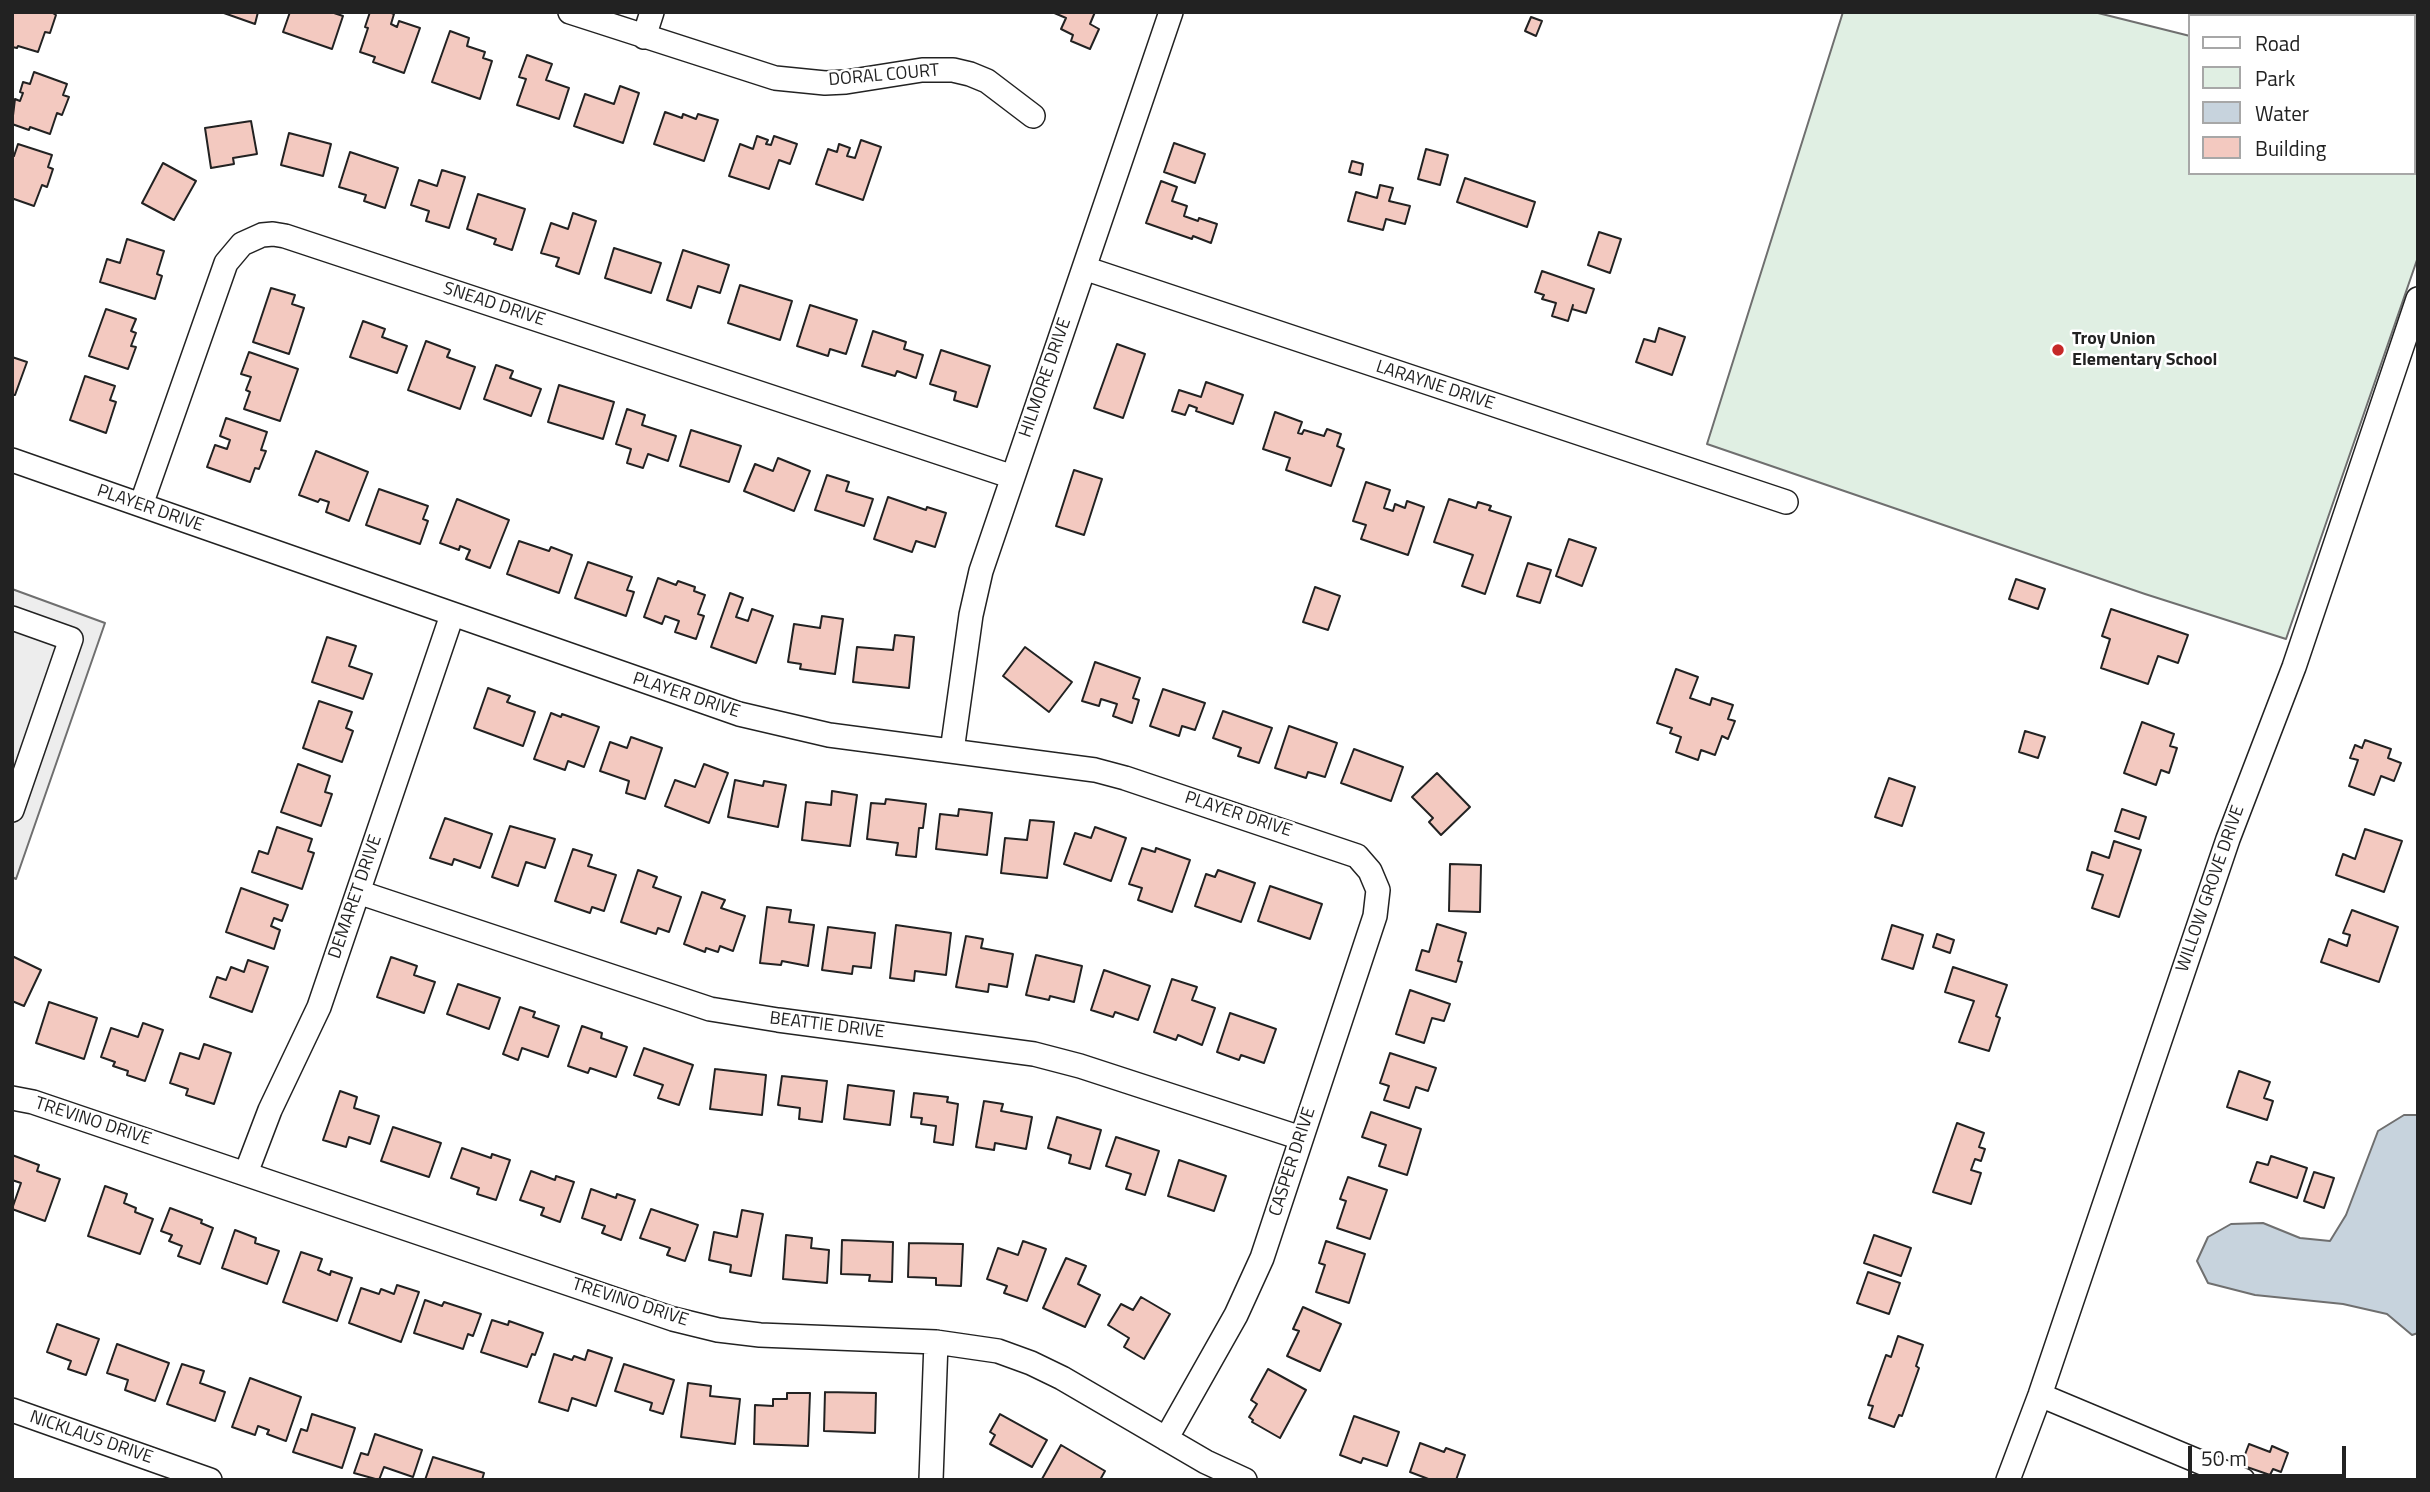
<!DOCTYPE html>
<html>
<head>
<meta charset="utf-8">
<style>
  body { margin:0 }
  #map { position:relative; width:2430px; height:1492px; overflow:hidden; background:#fff; font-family:"Titillium Web",sans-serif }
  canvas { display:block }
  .frame { position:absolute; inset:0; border:14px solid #222; pointer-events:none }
  .legend { position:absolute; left:2188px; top:14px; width:228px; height:161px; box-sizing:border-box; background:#fff; border:2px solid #a7a7a7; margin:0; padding:9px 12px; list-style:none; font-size:21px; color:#222 }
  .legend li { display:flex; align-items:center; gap:14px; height:35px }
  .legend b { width:35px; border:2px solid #a7a7a7 }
  .scale { position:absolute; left:2188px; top:1446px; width:158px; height:32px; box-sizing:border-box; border:4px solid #222; border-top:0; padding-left:9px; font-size:21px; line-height:24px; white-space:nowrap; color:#222; -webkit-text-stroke:5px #fff; paint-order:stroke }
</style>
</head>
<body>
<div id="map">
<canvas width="2430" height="1492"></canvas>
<div class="frame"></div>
<ul class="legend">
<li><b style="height:9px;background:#fff"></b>Road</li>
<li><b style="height:19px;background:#e0efe3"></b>Park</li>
<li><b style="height:19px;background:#c7d3dd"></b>Water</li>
<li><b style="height:19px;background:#f3c9c0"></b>Building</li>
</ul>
<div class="scale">50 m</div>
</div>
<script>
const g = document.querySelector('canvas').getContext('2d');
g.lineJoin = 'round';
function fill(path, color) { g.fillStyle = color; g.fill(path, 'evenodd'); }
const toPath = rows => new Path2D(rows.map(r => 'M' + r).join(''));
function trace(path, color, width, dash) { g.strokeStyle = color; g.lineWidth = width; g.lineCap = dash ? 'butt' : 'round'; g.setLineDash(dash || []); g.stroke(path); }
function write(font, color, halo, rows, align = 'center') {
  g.font = font + ' "Titillium Web",sans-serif'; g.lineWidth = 5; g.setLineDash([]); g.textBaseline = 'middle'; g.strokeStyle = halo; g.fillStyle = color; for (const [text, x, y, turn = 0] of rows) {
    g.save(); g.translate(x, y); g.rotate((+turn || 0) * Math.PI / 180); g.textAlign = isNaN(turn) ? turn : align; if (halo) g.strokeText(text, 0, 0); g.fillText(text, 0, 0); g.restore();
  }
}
const green = toPath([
  [1843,12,2094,12,2190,36,2190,173,2414,173,2414,16,2285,16,2285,12,2418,12,2418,257,2286,639,2145,594,1707,444,1843,12]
]);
fill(green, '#e0efe3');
trace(green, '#6f6f6f', 2);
const parking = toPath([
  [12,589,105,623,16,879,12,877,12,589]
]);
fill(parking, '#ededed');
trace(parking, '#6f6f6f', 2);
const water = toPath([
  [2404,1115,2418,1115,2418,1333,2412,1335,2387,1314,2343,1304,2255,1295,2208,1283,2197,1261,2208,1237,2231,1224,2263,1223,2300,1238,2330,1241,2346,1215,2378,1131,2404,1115]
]);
fill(water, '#c7d3dd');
trace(water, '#6f6f6f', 2);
const building = toPath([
  [12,12,51,12,56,15,50,33,45,32,38,52,18,46,17,48,12,47,12,12],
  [221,12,258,12,255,24,221,12],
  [290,12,331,12,343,16,332,49,283,32,290,12],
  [370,12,389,12,394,14,391,24,397,27,399,21,420,28,404,73,373,62,375,57,360,52,368,28,365,27,370,12],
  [1052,12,1095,12,1090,24,1099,29,1090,49,1071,41,1073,35,1061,29,1066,18,1052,12],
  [1531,17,1542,21,1536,36,1525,31,1531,17],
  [450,31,469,38,467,46,485,52,483,58,492,61,480,99,432,82,450,31],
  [527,55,552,64,546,80,569,88,559,119,517,105,526,79,519,77,527,55],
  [34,72,67,84,63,95,69,97,62,115,57,113,50,134,30,127,29,130,12,124,15,99,20,101,23,93,20,92,23,82,30,84,34,72],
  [620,86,639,93,623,143,574,126,585,94,614,104,620,86],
  [665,112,682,118,683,114,696,119,698,114,718,120,704,161,654,144,665,112],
  [251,121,257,154,233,158,234,164,211,168,205,128,251,121],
  [289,133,331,144,323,176,281,165,289,133],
  [757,136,768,140,766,144,771,145,774,136,797,144,790,164,779,160,769,189,729,176,740,144,753,149,757,136],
  [861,140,881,147,863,200,816,184,828,149,837,152,839,144,850,148,847,156,855,158,861,140],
  [1174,143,1205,154,1195,183,1164,172,1174,143],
  [18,144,52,155,48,167,53,169,47,187,42,185,34,206,14,199,12,201,12,155,14,156,18,144],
  [1426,149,1448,155,1440,185,1418,179,1426,149],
  [350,152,398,168,385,208,364,201,366,195,339,187,350,152],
  [1352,161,1363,164,1361,175,1349,172,1352,161],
  [163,163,196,181,174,220,142,203,163,163],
  [442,170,465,177,449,228,426,221,429,211,411,205,419,180,437,186,442,170],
  [1465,178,1535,202,1527,227,1457,202,1465,178],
  [1161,181,1177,187,1172,201,1187,206,1184,216,1198,221,1199,218,1217,224,1211,243,1193,236,1192,239,1146,223,1161,181],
  [1380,185,1393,188,1389,201,1410,206,1405,224,1386,219,1383,230,1348,221,1356,192,1377,198,1380,185],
  [478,194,525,209,512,250,494,244,496,239,467,229,478,194],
  [573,213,596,221,579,274,556,266,559,258,541,253,551,223,568,229,573,213],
  [1599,232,1621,239,1610,273,1588,265,1599,232],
  [127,239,164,251,157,274,162,276,155,299,100,282,107,259,120,263,127,239],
  [614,248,661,263,651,293,605,278,614,248],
  [683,250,729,265,720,293,698,286,691,308,667,300,683,250],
  [1542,271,1594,289,1586,313,1572,309,1573,305,1568,321,1552,316,1556,303,1542,299,1544,295,1535,292,1542,271],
  [740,285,792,301,780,340,728,323,740,285],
  [271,288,295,295,292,304,304,308,289,354,253,342,271,288],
  [810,305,857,320,846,354,830,349,828,356,797,346,810,305],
  [106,309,136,319,131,331,136,333,131,346,136,347,128,369,89,356,106,309],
  [363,321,385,329,382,337,407,346,397,373,350,357,363,321],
  [1659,328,1685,337,1672,375,1636,362,1644,339,1655,342,1659,328],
  [873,331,906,342,904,349,923,355,916,378,897,371,895,376,862,366,873,331],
  [426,341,450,350,447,357,475,367,460,409,408,390,426,341],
  [1117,344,1145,354,1123,418,1094,408,1117,344],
  [941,350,990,366,977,407,954,400,956,392,930,384,941,350],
  [249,352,298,369,280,421,244,409,250,392,246,390,251,377,241,374,249,352],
  [12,357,27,362,15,395,12,395,12,357],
  [496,365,513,371,510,378,541,389,531,416,484,399,496,365],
  [85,376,115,386,110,400,116,402,106,433,70,420,85,376],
  [1206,382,1243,395,1233,424,1196,411,1197,408,1189,405,1185,415,1172,411,1179,390,1201,397,1206,382],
  [559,385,614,402,603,439,548,422,559,385],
  [627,409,645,415,642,425,676,436,668,461,648,454,643,468,627,463,631,449,616,444,627,409],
  [1275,412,1302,422,1298,433,1302,434,1304,430,1324,436,1327,429,1341,434,1337,446,1344,449,1331,486,1286,470,1290,458,1263,449,1275,412],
  [226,418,267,432,261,450,266,451,259,469,255,468,250,482,207,467,215,445,227,449,230,440,220,436,226,418],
  [691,430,741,446,729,482,680,466,691,430],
  [316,451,368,472,349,521,326,512,329,502,320,499,318,502,299,495,316,451],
  [778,458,810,471,794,511,744,491,755,464,773,471,778,458],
  [1074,470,1102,479,1084,535,1056,526,1074,470],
  [827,475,849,482,846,491,873,499,864,526,815,510,827,475],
  [1366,482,1390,490,1384,508,1393,511,1395,504,1405,508,1407,501,1424,507,1408,555,1361,539,1366,525,1353,521,1366,482],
  [379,489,428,506,423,519,428,521,420,544,366,525,379,489],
  [888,497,926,510,927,507,946,513,935,547,916,541,912,552,874,539,888,497],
  [457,499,509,520,490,568,466,559,470,550,460,546,459,550,440,543,457,499],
  [1449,499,1476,508,1478,502,1491,506,1489,510,1511,517,1485,594,1462,586,1473,555,1434,542,1449,499],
  [1569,539,1596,548,1582,586,1556,576,1569,539],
  [519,541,549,551,551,547,572,555,559,593,507,574,519,541],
  [588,562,632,577,627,590,634,592,626,616,575,598,588,562],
  [1528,563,1551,570,1540,603,1517,596,1528,563],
  [658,578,676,585,678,581,695,587,694,591,705,595,698,614,704,616,696,639,675,632,679,621,665,616,662,624,644,617,658,578],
  [2016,579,2045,589,2038,609,2009,599,2016,579],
  [1315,587,1340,596,1328,630,1303,622,1315,587],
  [730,593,743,598,736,617,748,621,752,609,773,616,756,663,711,647,730,593],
  [2111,609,2188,635,2178,663,2158,656,2148,684,2101,668,2110,639,2102,636,2111,609],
  [822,616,843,619,835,674,800,669,801,664,788,662,794,624,820,628,822,616],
  [895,635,914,637,909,688,853,682,857,647,893,650,895,635],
  [327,637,356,646,349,666,372,674,363,699,312,682,327,637],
  [1025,647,1072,682,1049,712,1003,676,1025,647],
  [1095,662,1140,678,1133,698,1139,700,1132,723,1113,716,1117,704,1101,699,1099,706,1082,701,1095,662],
  [1676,669,1698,677,1690,698,1710,705,1712,698,1733,705,1728,719,1735,721,1728,739,1722,736,1715,755,1701,750,1698,760,1676,752,1681,737,1670,733,1672,728,1657,723,1676,669],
  [488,688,510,696,507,702,535,712,523,746,474,728,488,688],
  [1163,689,1205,703,1195,730,1182,726,1179,736,1150,726,1163,689],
  [319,701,352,712,346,728,353,731,342,762,303,748,319,701],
  [1223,711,1272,728,1259,763,1238,756,1241,748,1213,738,1223,711],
  [551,713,561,717,562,714,599,727,584,767,568,761,565,770,534,759,551,713],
  [2142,722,2174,734,2170,746,2177,748,2169,773,2161,770,2156,785,2124,773,2142,722],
  [1289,726,1337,743,1325,777,1308,772,1306,778,1275,768,1289,726],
  [2025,731,2045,737,2038,758,2019,752,2025,731],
  [631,737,662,748,645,799,626,793,629,781,600,771,610,742,627,748,631,737],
  [2365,740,2391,749,2388,758,2401,763,2394,781,2381,776,2374,795,2349,786,2358,760,2350,758,2355,745,2362,748,2365,740],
  [1354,749,1403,767,1391,801,1341,783,1354,749],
  [298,764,330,776,325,792,332,794,321,826,281,812,298,764],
  [704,764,728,773,709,823,665,806,675,780,695,787,704,764],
  [1437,773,1470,807,1441,835,1429,822,1433,818,1412,797,1437,773],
  [1889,778,1915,787,1902,826,1875,817,1889,778],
  [735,780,763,786,764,781,786,785,778,827,728,817,735,780],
  [832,791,857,795,850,846,802,840,806,802,831,805,832,791],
  [886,799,926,804,923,828,919,828,916,857,896,855,898,843,867,839,871,803,885,804,886,799],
  [959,809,992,813,987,855,936,849,940,814,958,816,959,809],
  [2122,809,2146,817,2139,839,2115,831,2122,809],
  [445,818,492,834,480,868,454,859,452,865,430,858,445,818],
  [1030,820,1054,822,1047,878,1001,873,1005,838,1027,840,1030,820],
  [510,826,555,839,545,868,526,862,518,886,492,877,510,826],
  [277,827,312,839,308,851,314,853,302,889,252,872,259,851,268,854,277,827],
  [1095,827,1126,838,1111,881,1064,864,1075,833,1091,838,1095,827],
  [2365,829,2402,841,2384,892,2336,875,2343,854,2355,859,2365,829],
  [2114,841,2141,850,2119,917,2092,908,2103,875,2087,870,2092,852,2109,858,2114,841],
  [1142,848,1155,852,1156,848,1190,860,1172,912,1138,900,1142,888,1129,884,1142,848],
  [573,849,592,855,588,866,616,875,604,911,592,907,590,913,555,901,573,849],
  [1450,864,1481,865,1480,912,1449,911,1450,864],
  [638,870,657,877,653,887,681,897,669,932,658,928,656,934,621,922,638,870],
  [1218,870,1255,883,1241,922,1195,906,1206,874,1215,877,1218,870],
  [1270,886,1322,904,1310,939,1258,921,1270,886],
  [241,888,288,905,282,921,274,918,271,926,280,930,274,949,226,932,241,888],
  [702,892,725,900,721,908,745,916,733,951,720,946,718,952,706,948,705,952,684,944,702,892],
  [767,907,791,910,789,922,814,925,808,966,782,961,781,965,760,963,767,907],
  [2352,910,2398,927,2379,982,2321,962,2329,939,2347,946,2350,935,2343,933,2352,910],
  [1437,924,1466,933,1458,961,1462,962,1456,982,1416,970,1422,950,1429,952,1437,924],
  [896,925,951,933,946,975,915,971,914,981,890,978,896,925],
  [1892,925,1923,935,1913,969,1882,959,1892,925],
  [828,927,875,933,871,968,853,966,852,974,822,970,828,927],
  [1937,934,1954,940,1950,953,1933,947,1937,934],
  [966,936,983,939,981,948,1013,954,1007,987,989,984,988,992,956,987,966,936],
  [1036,955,1082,966,1074,1002,1050,996,1049,1000,1026,995,1036,955],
  [12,956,41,970,24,1006,12,1001,12,956],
  [391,957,417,966,414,975,435,982,424,1013,377,997,391,957],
  [248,960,268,967,252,1012,210,997,217,977,226,980,231,967,244,972,248,960],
  [1953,967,2007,985,1996,1016,2000,1018,1989,1051,1959,1042,1974,1001,1945,992,1953,967],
  [1104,970,1150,986,1138,1020,1115,1012,1113,1017,1091,1010,1104,970],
  [1172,979,1197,987,1192,1000,1215,1008,1202,1045,1178,1035,1176,1040,1154,1032,1172,979],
  [458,984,500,998,489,1029,447,1014,458,984],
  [1410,990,1450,1004,1444,1021,1432,1018,1424,1043,1396,1034,1410,990],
  [49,1002,97,1018,84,1059,36,1043,49,1002],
  [520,1007,535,1012,533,1017,559,1026,548,1057,522,1048,518,1060,503,1054,520,1007],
  [1230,1013,1276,1029,1264,1063,1241,1055,1239,1060,1217,1052,1230,1013],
  [143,1023,163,1030,145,1081,127,1075,128,1071,113,1066,115,1062,101,1057,111,1028,138,1037,143,1023],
  [582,1026,602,1033,601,1038,627,1047,616,1077,590,1068,588,1073,568,1066,582,1026],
  [204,1044,231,1053,214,1104,186,1095,188,1089,170,1083,180,1053,199,1059,204,1044],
  [644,1048,693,1065,679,1105,658,1098,663,1085,634,1075,644,1048],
  [1390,1053,1436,1068,1428,1091,1416,1087,1409,1108,1384,1100,1389,1086,1380,1083,1390,1053],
  [715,1069,766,1075,762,1115,710,1109,715,1069],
  [2239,1071,2270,1082,2264,1098,2273,1101,2267,1120,2227,1107,2239,1071],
  [782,1076,827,1081,822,1122,799,1119,800,1108,778,1105,782,1076],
  [848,1085,894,1091,890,1125,844,1119,848,1085],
  [340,1091,357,1097,354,1108,379,1116,370,1144,349,1137,346,1147,323,1140,340,1091],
  [914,1093,948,1097,947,1102,958,1104,953,1145,934,1142,936,1126,921,1124,922,1118,911,1117,914,1093],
  [984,1101,1003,1104,1001,1111,1032,1117,1026,1149,995,1143,994,1150,976,1147,984,1101],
  [1371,1112,1421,1129,1407,1175,1379,1166,1386,1145,1362,1137,1371,1112],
  [1057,1117,1101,1130,1090,1169,1069,1163,1071,1155,1048,1148,1057,1117],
  [1957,1123,1984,1133,1979,1147,1985,1149,1981,1161,1975,1159,1971,1170,1981,1173,1971,1204,1933,1192,1957,1123],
  [393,1127,441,1143,429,1177,381,1161,393,1127],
  [1116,1137,1159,1151,1145,1195,1126,1189,1131,1174,1106,1166,1116,1137],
  [462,1148,491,1158,492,1154,510,1160,496,1200,477,1194,479,1188,451,1178,462,1148],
  [12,1155,39,1165,37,1171,60,1179,45,1221,12,1209,21,1183,12,1180,12,1155],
  [2271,1156,2307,1168,2297,1198,2250,1182,2257,1162,2268,1165,2271,1156],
  [1179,1160,1226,1176,1214,1211,1168,1196,1179,1160],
  [531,1171,555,1180,556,1176,574,1182,560,1222,541,1215,544,1208,520,1200,531,1171],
  [2314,1172,2334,1178,2324,1208,2304,1201,2314,1172],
  [1348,1177,1387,1190,1370,1239,1337,1228,1346,1201,1340,1199,1348,1177],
  [105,1186,127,1194,124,1203,136,1208,135,1212,153,1219,140,1254,88,1236,105,1186],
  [591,1189,616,1198,617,1194,635,1200,621,1240,602,1233,605,1226,582,1218,591,1189],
  [170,1208,202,1220,201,1223,213,1228,200,1264,178,1256,182,1246,169,1241,172,1235,161,1231,170,1208],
  [651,1209,698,1225,685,1261,667,1255,670,1248,640,1238,651,1209],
  [742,1210,763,1214,751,1276,730,1272,731,1265,709,1260,714,1232,737,1237,742,1210],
  [235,1230,256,1238,255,1243,279,1251,267,1284,222,1268,235,1230],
  [786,1235,812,1238,811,1248,829,1250,827,1283,783,1279,786,1235],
  [1874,1235,1911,1248,1901,1276,1864,1263,1874,1235],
  [842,1240,893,1242,892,1282,869,1281,870,1275,841,1274,842,1240],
  [1023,1241,1046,1249,1027,1301,1004,1293,1007,1286,987,1279,998,1248,1018,1255,1023,1241],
  [1326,1241,1365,1254,1349,1303,1316,1292,1325,1265,1319,1263,1326,1241],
  [909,1243,963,1244,961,1286,936,1285,936,1278,908,1277,909,1243],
  [301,1252,322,1259,318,1270,330,1275,331,1271,352,1278,337,1321,283,1302,301,1252],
  [1066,1258,1086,1266,1078,1284,1100,1295,1085,1327,1043,1308,1066,1258],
  [1868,1272,1900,1283,1889,1314,1857,1303,1868,1272],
  [397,1285,419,1292,401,1342,349,1323,361,1288,379,1294,381,1289,394,1294,397,1285],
  [1141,1297,1170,1314,1144,1359,1124,1347,1129,1338,1108,1325,1121,1304,1133,1310,1141,1297],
  [425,1300,442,1306,444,1302,481,1314,473,1336,468,1334,463,1349,414,1333,425,1300],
  [1303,1307,1341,1324,1320,1371,1287,1356,1299,1331,1293,1329,1303,1307],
  [492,1320,508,1325,509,1321,543,1333,535,1355,532,1354,527,1367,481,1352,492,1320],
  [57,1324,99,1339,86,1375,68,1369,71,1361,47,1352,57,1324],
  [1898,1336,1923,1345,1916,1366,1919,1368,1902,1416,1899,1415,1894,1427,1869,1418,1873,1406,1868,1405,1886,1355,1891,1357,1898,1336],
  [117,1344,169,1363,155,1401,125,1390,128,1380,107,1373,117,1344],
  [588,1350,612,1358,596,1406,572,1398,568,1411,539,1402,554,1354,572,1360,574,1356,585,1360,588,1350],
  [182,1364,204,1371,200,1383,225,1392,215,1421,167,1404,182,1364],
  [624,1364,674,1380,663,1414,650,1410,652,1403,615,1391,624,1364],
  [1268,1369,1306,1390,1280,1438,1252,1422,1253,1420,1249,1417,1257,1404,1251,1400,1268,1369],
  [250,1378,301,1397,286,1441,267,1434,269,1430,258,1426,255,1435,232,1427,250,1378],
  [688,1383,711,1386,710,1396,740,1399,735,1444,681,1437,688,1383],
  [825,1392,876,1393,875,1433,824,1431,825,1392],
  [787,1393,810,1393,808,1446,754,1444,755,1405,773,1406,773,1399,787,1399,787,1393],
  [312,1414,355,1428,342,1468,293,1452,301,1429,307,1431,312,1414],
  [1000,1414,1047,1440,1032,1467,990,1444,995,1435,990,1432,1000,1414],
  [1354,1416,1399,1432,1387,1466,1363,1458,1361,1463,1340,1455,1354,1416],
  [375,1434,422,1450,413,1477,384,1467,379,1480,354,1473,361,1453,368,1455,375,1434],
  [1420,1443,1444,1452,1446,1448,1465,1455,1456,1480,1431,1480,1410,1472,1420,1443],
  [2249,1444,2270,1452,2272,1446,2288,1453,2281,1472,2273,1469,2270,1475,2241,1465,2249,1444],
  [1061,1445,1105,1471,1100,1480,1042,1479,1061,1445],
  [433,1457,484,1473,482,1480,425,1480,433,1457]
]);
fill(building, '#f3c9c0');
trace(building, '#222', 2);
const minor = toPath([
  [570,12,775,78,825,83,846,82,922,70,953,70,970,74,987,81,1033,116],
  [644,37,652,12],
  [1084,268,1786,502],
  [12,460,739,714,829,735,1095,770,1125,778,1357,856,1370,871,1378,890,1375,916,1262,1258,1236,1315,1166,1439],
  [141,505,226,263,242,244,262,235,273,234,285,236,1013,477],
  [12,618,71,639,12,810],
  [952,751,971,615,981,571,1171,12],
  [358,892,710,1009,778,1020,1034,1054,1080,1066,1301,1138],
  [12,1098,33,1102,673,1319,718,1330,760,1335,936,1342,998,1351,1031,1363,1062,1378,1206,1462,1245,1480],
  [246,1173,270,1110,319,1007,452,615],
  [2040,1395,2243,1480],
  [12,1410,210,1480],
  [931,1480,936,1342],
  [2008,1480,2040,1395,2228,839,2294,667,2418,299]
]);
trace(minor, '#222', 26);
trace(minor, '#fff', 23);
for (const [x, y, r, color] of [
  [2058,350,7,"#c62828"]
]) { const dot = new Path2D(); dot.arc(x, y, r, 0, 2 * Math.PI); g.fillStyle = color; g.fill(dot); trace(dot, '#fff', 2.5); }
write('18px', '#222', '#fff', [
  ["DORAL COURT",884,76,-5],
  ["SNEAD DRIVE",494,305,18],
  ["HILMORE DRIVE",1046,378,-71],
  ["LARAYNE DRIVE",1435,386,18],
  ["PLAYER DRIVE",150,509,19],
  ["PLAYER DRIVE",686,696,18],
  ["PLAYER DRIVE",1238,815,18],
  ["WILLOW GROVE DRIVE",2211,889,-71],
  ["DEMARET DRIVE",356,897,-71],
  ["BEATTIE DRIVE",827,1026,7],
  ["TREVINO DRIVE",93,1122,18],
  ["CASPER DRIVE",1293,1162,-72],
  ["TREVINO DRIVE",630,1303,18],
  ["NICKLAUS DRIVE",91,1438,19]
]);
write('bold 18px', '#222', '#fff', [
  ["Troy Union",2072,340],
  ["Elementary School",2072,361]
], 'left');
</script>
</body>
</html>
